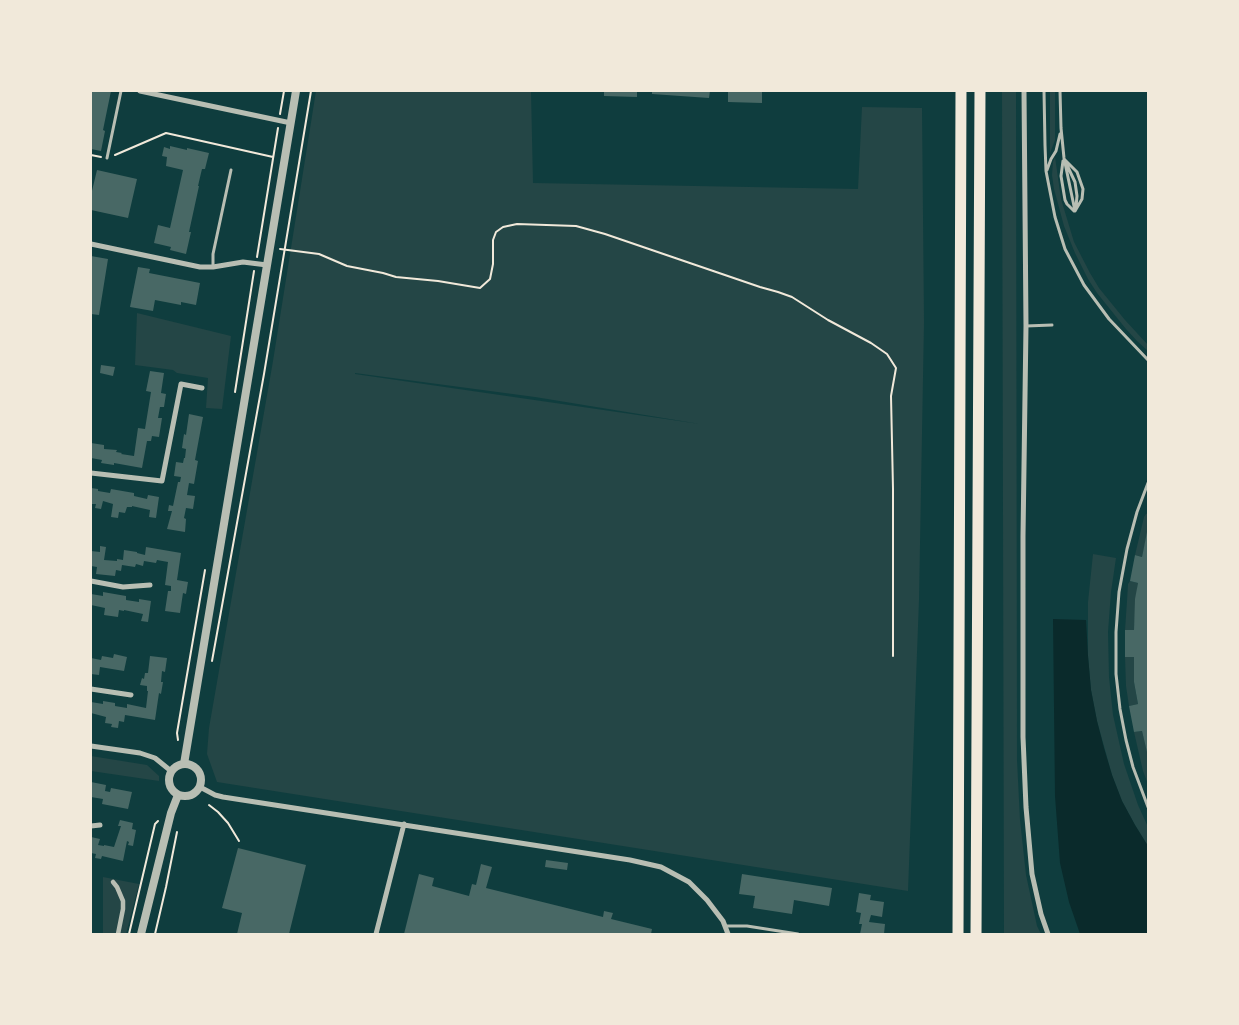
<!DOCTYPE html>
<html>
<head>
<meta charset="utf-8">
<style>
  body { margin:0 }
  #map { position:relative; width:1239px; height:1025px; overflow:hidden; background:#0f3d3e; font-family:Barlow,sans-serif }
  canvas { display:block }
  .frame { position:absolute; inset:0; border:92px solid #f1e9da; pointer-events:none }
</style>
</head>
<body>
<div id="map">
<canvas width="1239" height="1025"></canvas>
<div class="frame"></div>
</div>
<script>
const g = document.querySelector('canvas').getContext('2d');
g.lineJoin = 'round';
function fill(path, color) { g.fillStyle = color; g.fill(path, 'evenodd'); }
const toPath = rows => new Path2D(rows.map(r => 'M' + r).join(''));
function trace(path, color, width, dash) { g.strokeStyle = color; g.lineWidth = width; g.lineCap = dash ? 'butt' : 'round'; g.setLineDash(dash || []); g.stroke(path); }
fill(toPath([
  [316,91,531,91,533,183,858,189,862,107,922,108,924,322,919,600,908,891,217,782,207,754,209,728,273,361],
  [355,373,535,397,700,424,355,374],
  [1002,91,1016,91,1017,760,1020,820,1026,875,1037,926,1041,934,1004,934],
  [1050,91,1055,91,1055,140,1050,153],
  [1055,157,1061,199,1074,242,1090,273,1099,288,1125,320,1148,345,1148,351,1137,341,1126,329,1097,293,1088,279,1075,253,1064,226,1054,189,1052,175,1053,162],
  [137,313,231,336,222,409,206,408,208,378,177,373,173,370,135,365],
  [1148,513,1148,531,1142,557,1135,555,1144,517,1146,514],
  [1093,554,1116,558,1111,592,1108,632,1109,677,1113,715,1124,764,1138,805,1148,827,1148,846,1135,825,1122,801,1112,775,1097,721,1091,690,1088,656,1088,602],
  [1130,581,1138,583,1134,630,1125,630,1127,601,1128,584],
  [1125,657,1134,657,1134,682,1138,704,1129,706,1126,686],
  [1142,731,1148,755,1148,784,1143,771,1134,732],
  [91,756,147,765,159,776,159,781,91,771],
  [103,877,139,884,126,934,103,934]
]), '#244646');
fill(toPath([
  [1053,619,1086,620,1088,656,1091,690,1097,721,1104,748,1112,775,1122,801,1135,825,1148,846,1148,934,1080,934,1069,902,1060,863,1055,796]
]), '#0a2a2b');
fill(toPath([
  [92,91,111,91,103,130,105,131,101,151,91,149],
  [604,91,637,91,637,97,604,96],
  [652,91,710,91,709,98,652,94],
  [728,91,762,91,762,103,728,102],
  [170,146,187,150,187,148,209,153,205,169,202,169,201,173,198,186,199,186,189,232,191,232,186,254,170,250,171,247,154,243,158,225,170,228,183,170,166,166,167,157,162,156,164,147,170,149],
  [97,170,137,179,128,218,91,210,91,195],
  [91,256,108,259,99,315,91,314],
  [138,267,150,269,149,273,200,283,196,305,181,302,181,305,155,300,153,311,130,307],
  [101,365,115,367,113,376,100,373],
  [150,371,164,373,161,393,166,394,164,407,160,407,158,418,162,418,159,437,152,436,151,441,147,441,142,468,114,463,114,465,101,463,102,460,91,458,91,443,104,445,104,449,117,450,116,452,122,453,121,454,134,456,138,428,145,429,151,392,146,391],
  [189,414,203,417,195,460,198,461,194,484,189,483,187,495,195,496,193,509,186,508,184,518,186,519,185,532,167,529,172,511,168,511,169,505,173,506,178,482,180,482,181,477,174,476,176,462,183,463,184,458,185,458,186,449,182,448,184,434,186,435],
  [91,488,98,489,98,491,110,493,111,489,134,493,134,496,147,499,148,495,159,497,156,518,149,517,150,510,132,506,132,507,127,507,125,513,119,512,118,518,111,517,113,504,103,501,101,509,95,508,96,504,91,504],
  [1147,532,1148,532,1147,752,1142,731,1134,732,1129,706,1138,704,1134,682,1134,657,1125,657,1125,630,1134,630,1135,599,1138,583,1130,581,1135,555,1142,557],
  [100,546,106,547,104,560,117,561,117,559,123,560,124,550,137,552,137,553,145,555,146,547,181,553,177,580,188,582,186,594,183,593,180,613,165,611,168,591,171,591,171,586,165,585,168,562,157,560,156,563,144,561,143,566,136,564,135,567,122,565,121,571,116,570,115,576,96,574,97,567,91,566,91,551,100,552],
  [103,592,126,596,126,600,139,602,139,599,151,601,148,622,141,621,143,614,124,610,124,611,119,610,118,617,104,615,105,608,91,605,91,594,103,596],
  [114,654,127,657,124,671,100,667,99,675,91,674,91,658,101,660,102,656,113,658],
  [150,656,167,658,165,672,162,671,161,682,163,682,161,694,159,693,155,720,125,715,124,722,119,721,118,728,111,727,112,724,105,723,106,717,91,713,91,702,103,704,103,701,115,703,115,706,127,708,127,704,146,708,148,691,147,691,147,686,140,685,142,678,144,679,145,673,148,673],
  [91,782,106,785,105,791,110,792,111,788,132,792,128,809,102,804,103,799,91,797],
  [120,820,133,823,132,829,136,830,133,846,128,845,129,842,127,841,123,861,102,856,101,859,95,858,96,854,91,853,91,837,100,839,98,845,104,846,104,845,114,847,121,826,118,826],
  [238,848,306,865,289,934,237,934,242,913,222,908],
  [546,860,568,863,567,870,545,867],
  [481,864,492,867,486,888,603,917,604,911,613,913,611,919,652,929,651,934,404,934,419,874,434,878,432,886,469,896,472,884,476,885],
  [742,874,832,888,829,906,794,900,792,914,753,908,755,896,739,894],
  [859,893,871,895,870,900,884,902,882,917,871,915,869,922,885,924,884,934,860,934,862,924,859,924,861,913,856,912]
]), '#486865');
trace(toPath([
  [280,114,284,91],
  [91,155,101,157],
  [115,155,166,133,273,157],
  [280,249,319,254,347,266,383,273,396,277,438,281,480,288,490,279,493,264,493,240,496,232,503,227,517,224,576,226,605,234,760,287,778,292,792,297,828,320,871,343,887,354,896,368,891,396,893,489,893,656],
  [257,257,278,128],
  [235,392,254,271],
  [212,661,264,374,311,91],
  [178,740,177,733,205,570],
  [209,805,218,812,228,823,239,841],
  [129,934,155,824,158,821],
  [155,934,166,887,177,832]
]), '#f1e9da', 2);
trace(toPath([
  [1044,91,1045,145,1046,171,1055,217,1065,249,1084,285,1109,319,1148,360],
  [1060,91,1061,128,1064,158,1075,211],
  [107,158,121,91],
  [1064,159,1077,172,1083,189,1082,199,1075,211],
  [1063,161,1061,176,1065,200,1067,204,1074,211],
  [1066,163,1075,182,1077,196,1076,207],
  [1047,170,1051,159,1056,151,1060,134],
  [213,267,213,254,231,170],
  [1026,326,1052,325],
  [1148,483,1137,512,1127,549,1119,592,1116,632,1116,674,1120,709,1126,740,1133,767,1148,807],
  [726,926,747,926,798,934]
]), '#b8beb3', 3);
trace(toPath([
  [113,882,117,887,123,901,123,909,118,934]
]), '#b8beb3', 4.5);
trace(toPath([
  [140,91,291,123],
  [1024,91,1026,326,1023,536,1023,737,1026,807,1032,874,1041,914,1048,934],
  [91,244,200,267,213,267,243,262,267,265],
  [91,473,162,481,181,384,202,388],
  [91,581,123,587,150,585],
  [91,689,131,695],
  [91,746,140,753,155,758,171,771],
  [200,787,215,795,223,797,630,860,661,867,689,882,707,900,723,921,728,934],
  [91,826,100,825],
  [376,934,404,824]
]), '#b8beb3', 5);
trace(toPath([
  '169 780a16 16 0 1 1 32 0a16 16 0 1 1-32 0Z',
  [184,764,296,91],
  [141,934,171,813,178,795]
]), '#b8beb3', 8);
trace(toPath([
  [958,934,961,91],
  [976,934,980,91]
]), '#f1e9da', 11);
</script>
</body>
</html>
